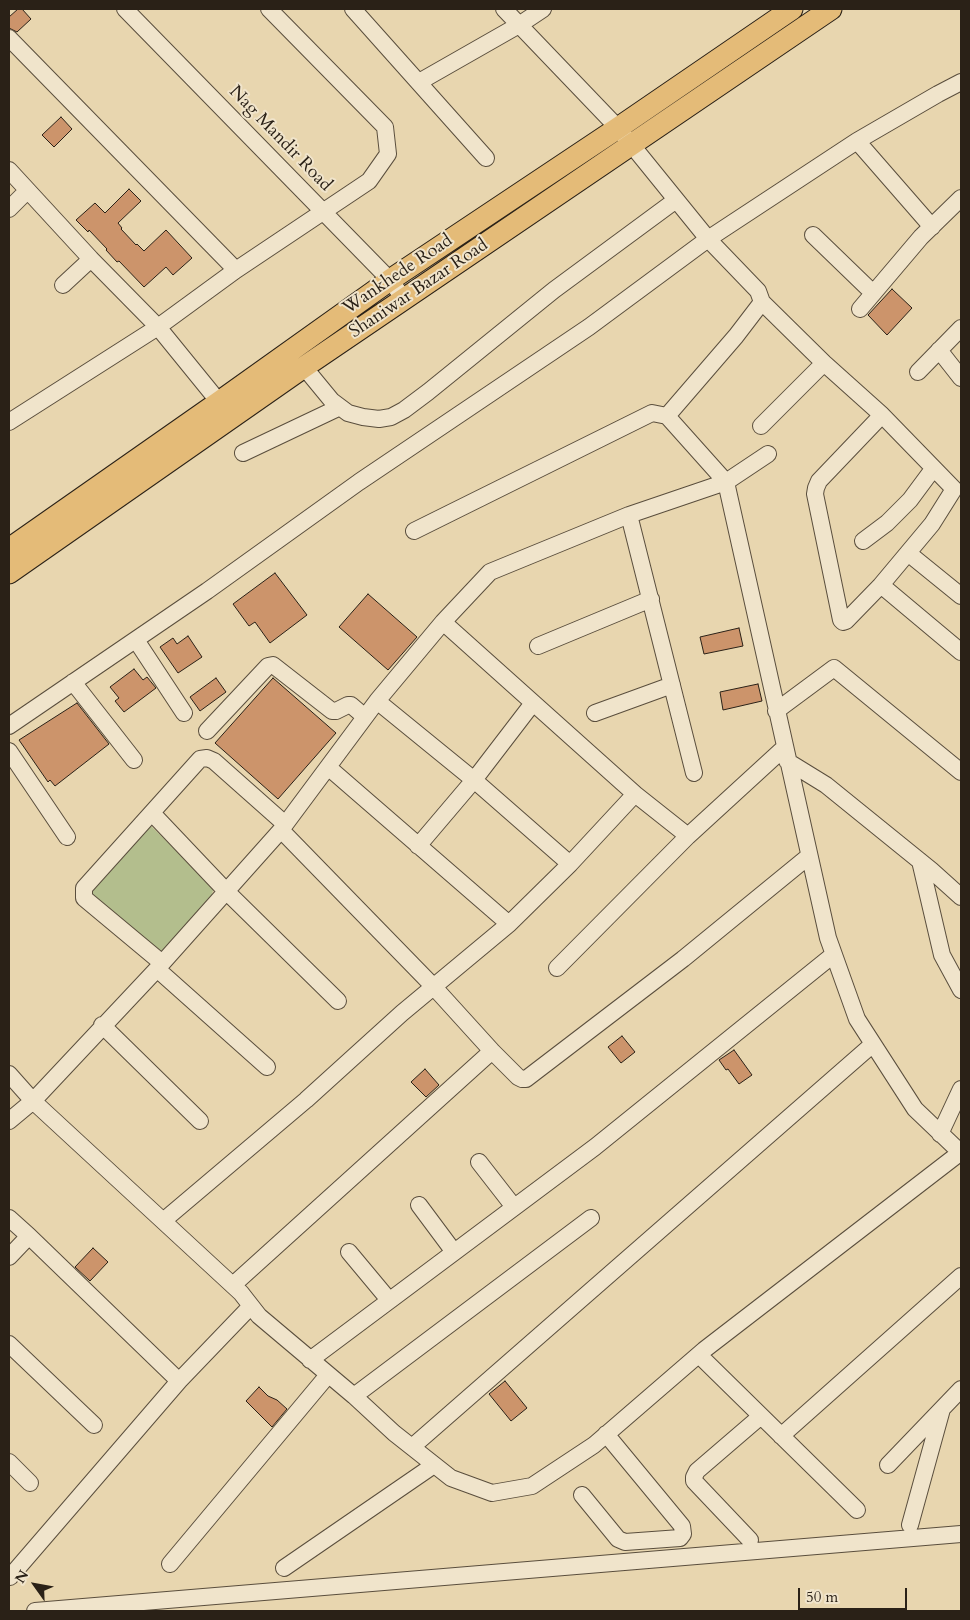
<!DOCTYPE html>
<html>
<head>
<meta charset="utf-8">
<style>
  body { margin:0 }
  #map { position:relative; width:970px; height:1620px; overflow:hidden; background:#e8d6af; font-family:Cardo,serif }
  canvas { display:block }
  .frame { position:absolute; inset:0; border:10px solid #2a2117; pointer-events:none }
  .north { position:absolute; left:10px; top:1560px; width:50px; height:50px; -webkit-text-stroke:4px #f0e4cb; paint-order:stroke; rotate:302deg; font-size:14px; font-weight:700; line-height:20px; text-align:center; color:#2a2117 }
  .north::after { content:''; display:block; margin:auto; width:18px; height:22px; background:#2a2117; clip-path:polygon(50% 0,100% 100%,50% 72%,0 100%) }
  .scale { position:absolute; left:798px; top:1588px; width:109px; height:22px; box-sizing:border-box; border:2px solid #2a2117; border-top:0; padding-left:6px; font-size:15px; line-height:18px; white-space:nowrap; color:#2a2117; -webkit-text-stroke:4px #f0e4cb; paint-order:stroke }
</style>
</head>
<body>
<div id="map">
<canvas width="970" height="1620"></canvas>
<div class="frame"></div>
<div class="north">N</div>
<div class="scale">50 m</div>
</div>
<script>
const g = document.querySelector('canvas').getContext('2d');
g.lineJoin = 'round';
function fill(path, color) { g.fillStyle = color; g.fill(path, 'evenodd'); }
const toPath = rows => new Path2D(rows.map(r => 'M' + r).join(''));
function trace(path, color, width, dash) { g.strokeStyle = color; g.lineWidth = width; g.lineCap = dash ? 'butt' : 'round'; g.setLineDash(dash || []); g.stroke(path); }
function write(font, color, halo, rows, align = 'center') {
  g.font = font + ' Cardo,serif'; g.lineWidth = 4; g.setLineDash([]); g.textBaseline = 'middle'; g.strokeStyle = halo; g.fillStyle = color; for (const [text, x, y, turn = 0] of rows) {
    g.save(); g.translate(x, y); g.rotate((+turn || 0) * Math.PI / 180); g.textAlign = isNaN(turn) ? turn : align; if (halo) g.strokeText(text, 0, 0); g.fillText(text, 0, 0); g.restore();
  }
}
fill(toPath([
  [150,825,210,883,213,890,212,895,160,953,89,892]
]), '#b3be8d');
const building = toPath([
  [18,9,22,9,31,19,17,32,9,28,9,17,18,9],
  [61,117,72,129,54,147,42,135,61,117],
  [129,189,141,201,118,223,122,228,121,229,136,245,137,244,144,251,166,230,192,258,173,275,166,267,144,287,119,261,117,262,106,250,107,249,89,230,88,232,76,220,95,203,105,213,129,189],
  [892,289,912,308,887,335,868,315,892,289],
  [275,573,307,615,270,643,255,622,249,626,233,604,275,573],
  [368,594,417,637,388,670,339,627,368,594],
  [739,628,743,646,704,654,700,637,739,628],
  [188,636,202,657,178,673,160,647,173,638,177,644,188,636],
  [134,669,143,680,147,677,156,688,124,712,115,701,119,698,110,687,134,669],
  [216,678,226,692,200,711,190,697,216,678],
  [273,678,336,733,278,799,215,743,273,678],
  [758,684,762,701,723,710,720,692,758,684],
  [77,703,109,744,55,786,50,780,48,782,19,740,77,703],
  [622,1036,635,1052,621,1063,608,1047,622,1036],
  [734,1050,752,1075,739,1084,728,1069,726,1070,719,1060,734,1050],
  [425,1069,439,1085,426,1097,411,1082,425,1069],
  [93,1248,108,1262,90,1281,75,1267,93,1248],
  [505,1381,527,1408,511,1421,489,1394,505,1381],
  [259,1387,268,1396,277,1400,287,1409,272,1427,246,1401,259,1387]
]);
fill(building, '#cc946b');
trace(building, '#2a2117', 1);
const minor = toPath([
  [125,9,390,280,404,299],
  [353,9,486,158],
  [504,9,618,128,708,239,758,291,762,302,736,336,667,416,726,482,828,938,857,1019,915,1109,960,1152],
  [9,38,236,270,158,327,219,402],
  [419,82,519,25,543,9],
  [857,141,932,227],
  [9,170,91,259,158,327,9,422],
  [9,209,27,191],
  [813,235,873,293],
  [236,270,369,181,388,154,385,127,269,9],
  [63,285,91,259],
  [762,302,824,363,882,415,954,489,932,524,881,585,961,652],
  [860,309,921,237,961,198],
  [939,350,961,378],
  [304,367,332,401,348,413,363,417,379,419,391,417,404,410,428,392,554,290,676,200],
  [918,372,961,328],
  [761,426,824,363],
  [243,453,340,407],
  [629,515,694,773],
  [414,531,652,413,667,416],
  [863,541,887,523,910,500,933,469],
  [908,553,961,596],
  [881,585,846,621,843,622,841,620,815,494,816,488,819,481,882,415],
  [443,622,635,794],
  [136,640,184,713],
  [538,646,651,599],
  [73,682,134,760],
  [377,701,474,780,570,864],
  [776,711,834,668,961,772],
  [595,713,672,685],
  [9,726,207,591,359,482,589,327,708,239,857,141,938,94,961,82],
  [207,731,268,666,273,665,332,711,336,711,348,705,351,705,365,717],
  [9,751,67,837],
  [787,761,826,785,931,870,961,897],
  [328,767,509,924],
  [152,813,226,891,338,1001],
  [281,830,433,986,492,1051,518,1077,522,1079,526,1079,683,959,809,856],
  [418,846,474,780,533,703],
  [920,861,942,955,961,990],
  [162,963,84,898,84,888,200,759,207,758,214,761,285,824],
  [557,968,688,836],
  [157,969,267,1067],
  [102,1025,200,1121],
  [9,1074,33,1101,241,1293,259,1316,354,1396,394,1433,451,1478,492,1493,532,1486,594,1445,704,1350,961,1152],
  [9,1121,33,1101,157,969,281,830,377,701,443,622,490,572,629,515,726,482,768,454],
  [940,1134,961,1089],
  [479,1162,514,1207],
  [419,1205,454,1252],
  [9,1218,29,1236,9,1257],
  [163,1221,306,1100,402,1013,509,924,570,864,635,794,688,836,784,748],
  [29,1236,179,1381],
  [349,1252,389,1300],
  [233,1285,492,1051],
  [9,1344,94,1425],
  [699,1355,857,1510],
  [310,1360,595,1147,833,955],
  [354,1396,591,1218],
  [781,1436,961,1276],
  [412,1447,873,1044],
  [9,1462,30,1483],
  [888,1465,961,1389],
  [582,1495,618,1539,625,1542,680,1538,683,1534,682,1526,606,1434],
  [910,1525,942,1409],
  [750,1540,694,1481,694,1477,697,1471,761,1416],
  [170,1564,328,1375],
  [284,1568,434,1465],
  [9,1576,10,1577,179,1381,251,1306],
  [35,1611,961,1534]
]);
const major = toPath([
  [9,549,219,402,390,280,618,128,792,9],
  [9,573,304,367,831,9]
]);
trace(minor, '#5a4e3d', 18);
trace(major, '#2a2117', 23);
trace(minor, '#f0e4cb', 16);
trace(major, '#e4bb78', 21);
write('18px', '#2a2117', '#f0e4cb', [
  ["Nag Mandir Road",280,139,46],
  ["Wankhede Road",398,275,-34],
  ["Shaniwar Bazar Road",419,289,-34]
]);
</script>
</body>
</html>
